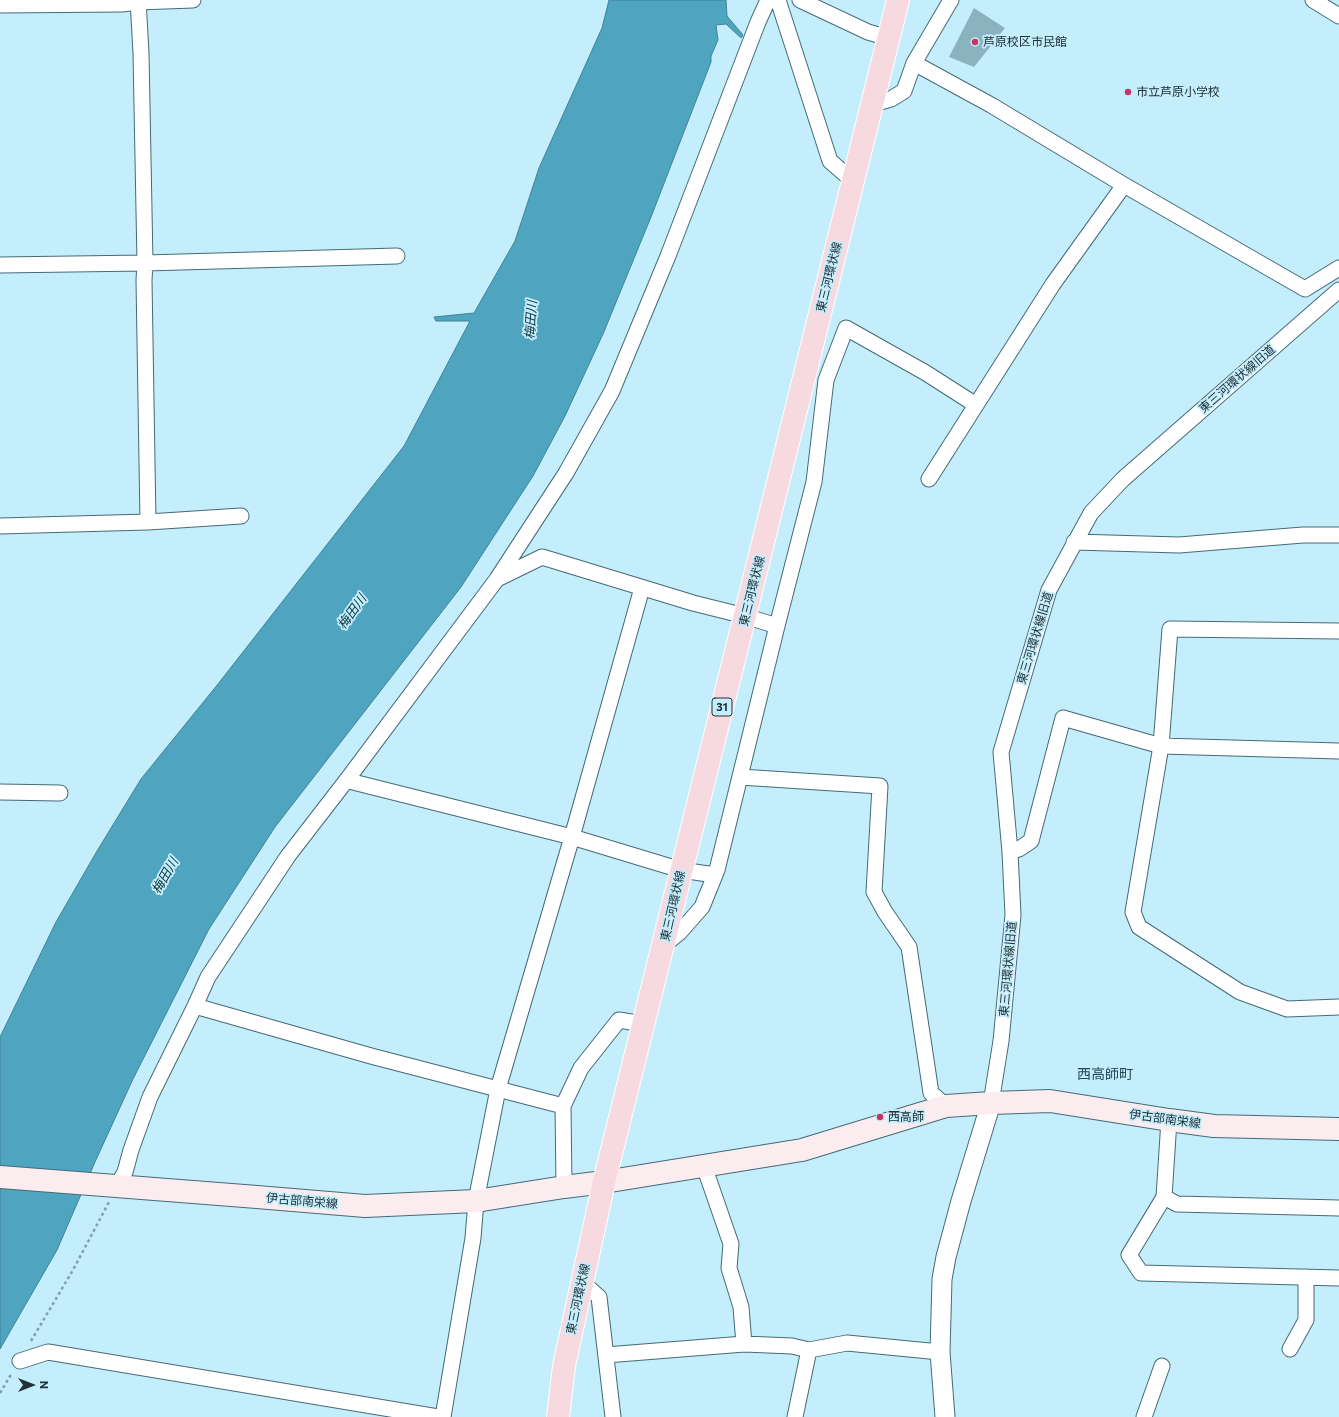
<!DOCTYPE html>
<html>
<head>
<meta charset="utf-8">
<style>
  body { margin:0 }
  #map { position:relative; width:1339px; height:1417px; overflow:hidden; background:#c5eefd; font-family:Commissioner,sans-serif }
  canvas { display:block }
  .north { position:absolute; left:12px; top:1365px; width:40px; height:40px; -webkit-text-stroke:3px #c5eefd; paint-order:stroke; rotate:90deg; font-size:11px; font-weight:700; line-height:16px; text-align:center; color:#213137 }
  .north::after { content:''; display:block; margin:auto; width:14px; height:18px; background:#213137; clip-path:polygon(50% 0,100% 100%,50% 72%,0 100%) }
</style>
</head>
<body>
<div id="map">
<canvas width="1339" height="1417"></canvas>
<div class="north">N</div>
</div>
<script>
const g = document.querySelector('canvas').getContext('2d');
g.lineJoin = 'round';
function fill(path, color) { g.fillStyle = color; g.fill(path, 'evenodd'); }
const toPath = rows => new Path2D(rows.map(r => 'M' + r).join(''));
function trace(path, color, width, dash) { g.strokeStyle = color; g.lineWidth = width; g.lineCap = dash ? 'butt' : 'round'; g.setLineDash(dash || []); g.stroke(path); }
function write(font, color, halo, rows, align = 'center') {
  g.font = font + ' Commissioner,"Noto Sans JP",sans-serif'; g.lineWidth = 3.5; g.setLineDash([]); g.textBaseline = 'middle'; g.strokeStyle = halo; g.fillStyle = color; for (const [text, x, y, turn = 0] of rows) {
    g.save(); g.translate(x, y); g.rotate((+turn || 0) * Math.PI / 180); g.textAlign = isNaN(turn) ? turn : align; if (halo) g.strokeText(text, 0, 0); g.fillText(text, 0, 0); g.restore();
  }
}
const water = toPath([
  [609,0,726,0,727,16,743,35,741,38,726,24,716,25,718,40,711,56,711,62,651,217,603,334,565,416,533,476,461,587,275,827,209,929,133,1079,95,1162,57,1250,0,1349,0,1037,56,922,97,851,141,779,218,684,404,446,470,321,436,321,434,317,474,313,515,241,539,168,602,28,609,0]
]);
fill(water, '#4fa5c0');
trace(water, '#418297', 1);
fill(toPath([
  [974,8,1005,28,974,67,949,57]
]), '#8ab2bf');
const minor = toPath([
  [138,0,141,53,145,263,144,280,148,522],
  [778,0,830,161,853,181],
  [800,0,868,32,889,38],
  [1313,0,1339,16],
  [0,5,122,4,138,2,193,0],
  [914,63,991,105,1124,185,1305,289,1339,268],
  [873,104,891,99,904,91,914,63,951,0],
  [0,265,145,263,397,256],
  [929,479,1053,284,1124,185],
  [0,526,148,522,241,516],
  [1074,542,1179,545,1303,535,1339,535],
  [497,579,542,557,693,603,745,616,777,626],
  [1339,631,1170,629,1161,746,1133,912,1139,927,1240,992,1287,1009,1339,1007],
  [349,777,353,782,572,837,681,870,715,875],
  [740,777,880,786,874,892,885,912,909,947,931,1093,946,1106],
  [0,792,60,793],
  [1010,852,1019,849,1031,841,1063,718,1161,746,1339,751],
  [663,946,680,932,702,907,717,870,777,626,814,482,826,380,846,328,926,373,976,405],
  [195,1006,371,1056,563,1106],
  [991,1103,1001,1041,1013,915,1010,852,1001,752,1049,590,1091,513,1123,479,1339,290],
  [1169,1120,1164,1197,1129,1255,1141,1273,1339,1278],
  [704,1166,731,1244,729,1268,741,1307,744,1344],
  [117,1186,125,1172,131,1150,150,1097,195,1006,208,977,288,856,349,777,497,579,566,473,612,391,668,256,758,22,768,0],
  [564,1187,563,1106,581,1068,619,1020,643,1024],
  [1164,1197,1177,1204,1339,1208],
  [582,1282,599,1297,613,1417],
  [1290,1349,1306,1320,1306,1277],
  [606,1355,744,1344,792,1346,809,1350,847,1343,940,1352],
  [20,1361,48,1352,438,1417],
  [443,1417,473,1238,476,1201,498,1089,572,837,642,588],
  [795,1417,809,1350],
  [1144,1417,1162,1366]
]);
const tertiary = toPath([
  [945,1417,940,1352,942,1279,946,1257,961,1201,991,1103]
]);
const secondary = toPath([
  [0,1177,257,1197,365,1206,476,1201,564,1187,604,1182,802,1150,946,1106,991,1103,1050,1101,1169,1120,1214,1126,1339,1129]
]);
const primary = toPath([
  [558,1417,564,1366,604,1182,898,0]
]);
trace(minor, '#456a77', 17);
trace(tertiary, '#456a77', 21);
trace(secondary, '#456a77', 24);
trace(primary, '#fff', 24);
trace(toPath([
  [31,1341,73,1270,109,1202],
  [0,1393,12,1373]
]), '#819faa', 2.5, [3, 3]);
trace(minor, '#fff', 15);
trace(tertiary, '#fff', 19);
trace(secondary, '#fbedef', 22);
trace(primary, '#f7dae0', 22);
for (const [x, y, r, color] of [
  [975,42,4,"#c33564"],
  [1128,92,4,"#c33564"],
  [880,1117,4,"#c33564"]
]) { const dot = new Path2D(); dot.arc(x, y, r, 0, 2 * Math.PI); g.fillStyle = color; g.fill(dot); trace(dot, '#c5eefd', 1.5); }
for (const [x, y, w] of [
  [722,707,20]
]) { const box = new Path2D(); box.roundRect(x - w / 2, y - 9, w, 18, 3); g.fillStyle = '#c5eefd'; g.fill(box); trace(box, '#213137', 1); }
write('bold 11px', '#213137', null, [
  ["31",722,707]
]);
write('12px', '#213137', '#c5eefd', [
  ["芦原校区市民館",983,42],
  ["市立芦原小学校",1136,92],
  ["西高師",888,1117]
], 'left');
write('12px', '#213137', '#c5eefd', [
  ["東三河環状線",829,277,-76],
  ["東三河環状線旧道",1237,379,-41],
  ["東三河環状線",752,591,-76],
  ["東三河環状線旧道",1035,638,-73],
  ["東三河環状線",673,906,-77],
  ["東三河環状線旧道",1008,969,-85],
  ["伊古部南栄線",1165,1119,8],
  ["伊古部南栄線",302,1201,5],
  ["東三河環状線",578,1299,-78]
]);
write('italic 13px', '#0d3642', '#c5eefd', [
  ["梅田川",531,320,-86],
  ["梅田川",352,612,-54],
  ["梅田川",165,876,-60]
]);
write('14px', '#244955', '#c5eefd', [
  ["西高師町",1105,1074]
]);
</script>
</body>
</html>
